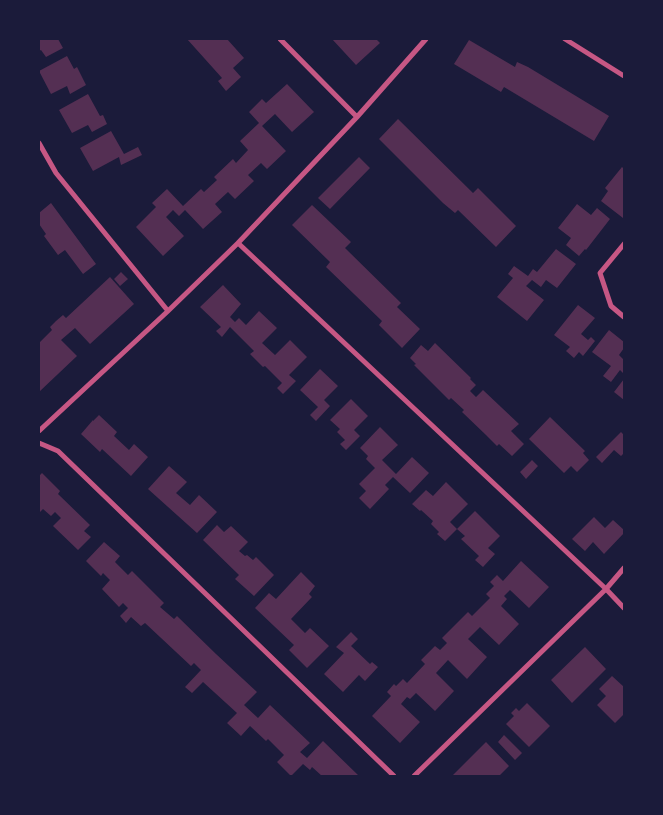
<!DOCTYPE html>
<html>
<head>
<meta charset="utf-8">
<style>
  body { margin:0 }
  #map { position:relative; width:663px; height:815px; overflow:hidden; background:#1b1b3a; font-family:Arial,sans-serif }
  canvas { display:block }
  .frame { position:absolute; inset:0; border:40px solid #1b1b3a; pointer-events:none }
</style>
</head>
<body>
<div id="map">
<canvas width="663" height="815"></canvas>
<div class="frame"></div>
</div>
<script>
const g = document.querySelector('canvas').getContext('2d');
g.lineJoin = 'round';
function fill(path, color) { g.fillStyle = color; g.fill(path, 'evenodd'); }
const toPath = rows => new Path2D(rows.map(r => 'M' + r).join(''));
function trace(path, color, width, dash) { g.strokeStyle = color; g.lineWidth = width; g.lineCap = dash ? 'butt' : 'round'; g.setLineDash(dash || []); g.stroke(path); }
fill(toPath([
  [39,39,58,39,63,48,46,57,41,50,39,51],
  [187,39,227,39,244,58,233,68,241,77,226,91,218,81,222,78],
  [332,39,376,39,380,43,356,65],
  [469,40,515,67,517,62,528,67,609,116,594,141,504,87,501,92,454,64],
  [67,56,74,69,77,67,86,85,70,94,67,86,51,94,39,71],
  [287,84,314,112,292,132,275,114,262,126,286,151,267,169,261,163,248,175,254,181,235,199,228,192,215,204,222,212,203,229,185,210,179,216,173,210,166,217,184,236,163,256,136,227,156,207,152,203,167,189,183,206,201,189,204,192,217,180,214,177,233,159,236,163,248,150,240,141,259,123,249,112,262,99,266,103],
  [88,94,100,116,103,115,107,124,92,132,88,125,72,133,59,110],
  [398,119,473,193,478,188,516,226,496,247,458,210,455,213,443,203,379,139],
  [111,131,124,154,138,147,142,155,121,165,119,157,93,171,80,148],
  [359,157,370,168,330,209,318,198],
  [622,167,624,169,624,216,623,218,601,201,608,191,605,188],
  [51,203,96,264,83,274,65,250,58,255,44,236,46,234,39,224,39,213],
  [577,204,591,215,597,208,610,219,586,250,585,249,579,256,566,245,571,238,558,228],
  [312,205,351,242,345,248,401,303,397,307,420,329,402,348,379,325,382,321,326,267,330,262,292,225],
  [556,249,576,264,557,288,546,280,541,287,532,280,526,286,544,300,527,321,497,297,513,278,508,274,514,266,528,276,533,269,537,272],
  [121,272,128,279,120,286,114,279],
  [110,277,134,304,90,344,75,328,61,340,77,356,39,392,39,343,52,330,50,327,56,321,63,315,66,318],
  [223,285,241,304,230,317,235,322,239,318,246,325,259,311,277,328,262,343,275,355,290,340,307,357,289,375,296,381,283,394,277,388,282,383,265,366,263,367,250,354,254,351,230,327,222,337,216,331,221,327,200,307],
  [578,305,595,318,581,334,588,340,591,337,595,341,583,356,579,352,574,358,566,351,570,347,554,335],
  [609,330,624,342,624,348,619,355,624,360,624,374,620,370,611,382,603,376,611,366,592,352],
  [435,343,471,378,470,379,476,385,470,391,476,397,483,390,519,424,511,431,524,444,512,456,499,444,497,446,486,435,462,412,464,410,451,398,449,400,414,365,416,364,410,358,421,345,428,351],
  [320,369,338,386,324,400,330,406,316,421,310,415,318,407,300,390],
  [624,379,624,400,614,392],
  [351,399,368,416,354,430,360,436,346,450,340,444,345,440,337,432,340,429,330,420],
  [99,415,117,432,114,436,129,450,134,444,148,457,131,476,102,449,100,452,81,434,93,420,93,421],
  [550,417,585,451,583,453,589,460,577,472,571,466,564,473,529,439],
  [380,427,398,445,382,460,396,474,412,457,429,473,410,493,393,477,385,485,389,489,370,509,359,498,366,491,359,484,375,468,366,459,368,456,360,448],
  [621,432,624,435,624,453,621,456,614,450,602,463,596,457],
  [532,460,538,466,526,479,520,472],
  [169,466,187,482,176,493,190,505,199,495,217,512,197,533,148,489],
  [42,473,60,491,58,494,90,525,84,531,91,537,78,550,53,526,61,518,55,512,51,516,43,509,39,513,39,476],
  [446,482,468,504,450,522,457,529,445,541,437,534,439,532,431,524,433,521,421,510,420,511,412,504,426,490,433,496],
  [475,511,500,536,488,548,495,554,483,567,475,560,479,556,461,539,465,536,457,529],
  [594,517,605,528,613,520,624,530,624,533,604,554,593,542,585,551,572,539],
  [217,525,224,532,231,526,248,542,239,551,245,556,247,555,253,560,256,557,274,575,254,596,235,579,239,575,203,540],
  [104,542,120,556,115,562,128,575,132,571,164,603,160,607,174,619,177,616,216,654,257,692,244,705,258,718,270,705,310,743,300,752,307,758,323,741,359,776,322,776,312,767,310,770,303,764,291,776,277,762,284,755,268,739,266,741,250,726,241,736,227,723,237,713,203,682,192,693,185,687,201,670,194,663,191,666,145,623,141,626,131,617,126,623,120,616,128,608,123,603,119,607,102,589,110,580,103,573,101,576,86,561],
  [521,561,549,587,529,608,510,590,504,596,507,599,501,606,519,624,499,645,480,627,468,639,487,657,467,679,448,660,436,673,454,691,435,711,416,693,410,699,407,697,401,704,420,722,400,743,372,716,391,696,387,692,394,684,396,686,403,679,407,683,425,664,421,660,435,646,440,650,447,643,442,638,468,612,472,616,490,598,486,594,494,586,490,582,497,575,503,581],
  [301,572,315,586,309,594,312,597,291,619,305,633,310,628,329,646,307,668,289,650,294,645,255,608,269,593,276,599],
  [351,632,358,639,351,646,370,664,372,662,378,667,365,681,359,675,343,692,324,674,344,653,336,647],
  [585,647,606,669,572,703,551,680],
  [612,676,624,687,624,714,615,723,597,705,606,696,599,689],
  [527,703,550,726,529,747,506,724,514,716,511,713,516,708,519,711],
  [504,735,522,753,515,760,498,742],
  [486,742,509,766,499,776,454,776,453,775]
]), '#542f53');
trace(toPath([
  [280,39,357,117],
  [565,39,624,76],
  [39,143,56,173,168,311],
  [238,243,606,589,624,608],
  [624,244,600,273,611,306,624,317],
  [39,431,168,311,238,243,357,117,426,39],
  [39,443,58,451,394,776],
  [414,776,606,589,624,568]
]), '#c65784', 5);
</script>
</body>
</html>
